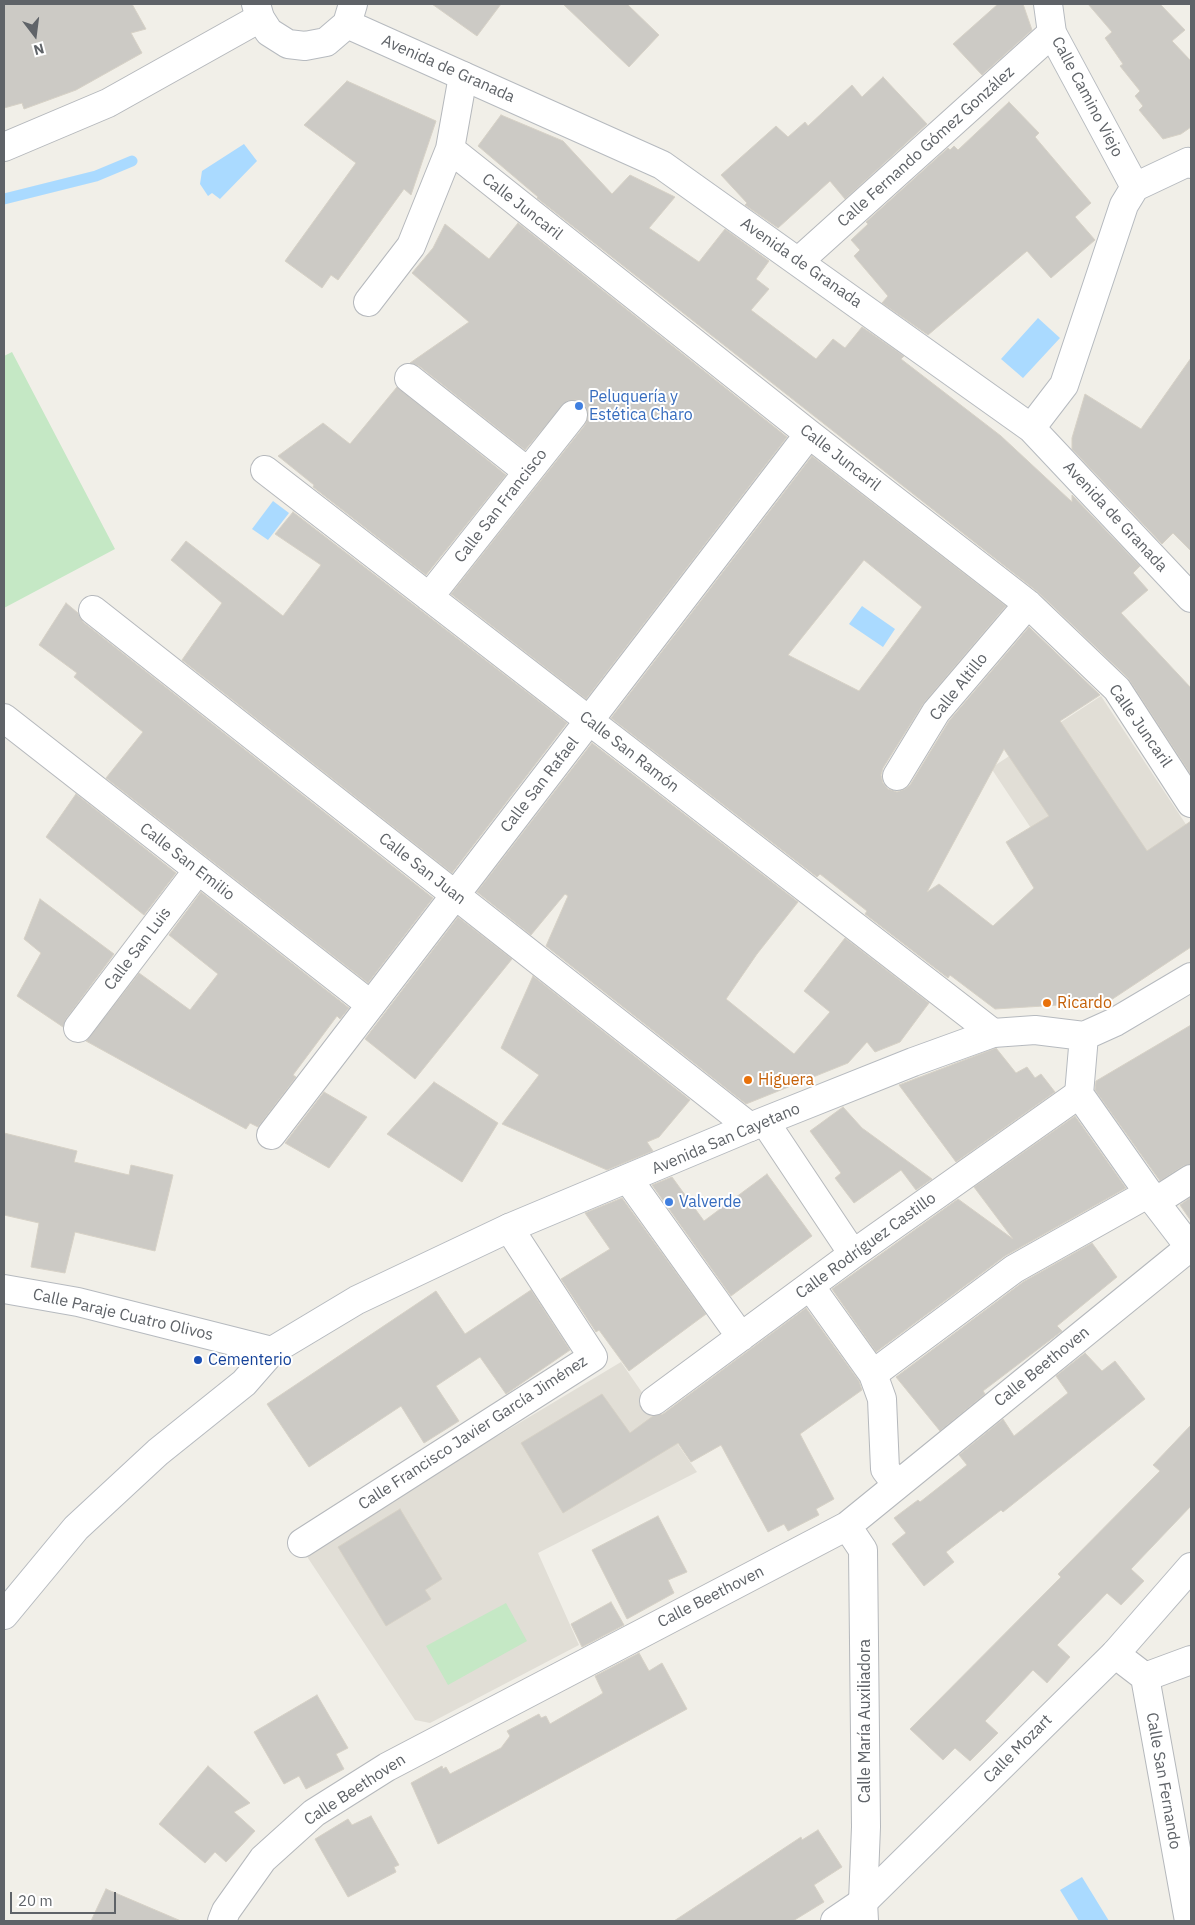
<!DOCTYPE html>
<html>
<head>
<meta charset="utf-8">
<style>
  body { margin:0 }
  #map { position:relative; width:1195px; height:1925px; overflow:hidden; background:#f1efe8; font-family:"IBM Plex Sans",sans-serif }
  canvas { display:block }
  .frame { position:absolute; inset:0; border:5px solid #5f6368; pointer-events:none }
  .north { position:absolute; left:10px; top:10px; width:50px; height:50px; -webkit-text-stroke:4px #fff; paint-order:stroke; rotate:165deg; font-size:14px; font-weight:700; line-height:20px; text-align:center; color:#5f6368 }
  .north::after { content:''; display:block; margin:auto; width:18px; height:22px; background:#5f6368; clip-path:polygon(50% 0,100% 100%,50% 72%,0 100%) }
  .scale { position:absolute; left:10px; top:1892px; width:106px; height:22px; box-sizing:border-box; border:2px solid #5f6368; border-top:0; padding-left:6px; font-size:15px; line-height:18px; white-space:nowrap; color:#5f6368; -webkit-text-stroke:4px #fff; paint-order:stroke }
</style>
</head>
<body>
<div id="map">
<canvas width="1195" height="1925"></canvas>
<div class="frame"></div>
<div class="north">N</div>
<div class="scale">20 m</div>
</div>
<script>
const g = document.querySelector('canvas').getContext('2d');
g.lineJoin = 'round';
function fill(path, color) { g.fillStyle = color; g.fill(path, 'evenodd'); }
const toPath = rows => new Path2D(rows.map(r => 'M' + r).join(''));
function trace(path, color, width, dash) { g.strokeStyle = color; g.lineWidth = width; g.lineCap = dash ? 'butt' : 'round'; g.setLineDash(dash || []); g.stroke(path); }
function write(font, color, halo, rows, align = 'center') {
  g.font = font + ' "IBM Plex Sans",sans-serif'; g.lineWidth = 4; g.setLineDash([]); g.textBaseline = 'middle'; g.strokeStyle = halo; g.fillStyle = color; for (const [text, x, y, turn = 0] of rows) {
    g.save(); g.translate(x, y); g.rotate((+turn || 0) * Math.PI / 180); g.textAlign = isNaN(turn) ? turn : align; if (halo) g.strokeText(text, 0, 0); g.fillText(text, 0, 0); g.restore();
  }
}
fill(toPath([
  [1101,696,1191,832,1191,855,1092,920,991,768],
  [621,1362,697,1472,538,1553,579,1645,430,1723,415,1720,304,1552]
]), '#e1ded6');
fill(toPath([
  [12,352,115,549,4,608,4,356],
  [506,1603,527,1641,448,1685,426,1646]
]), '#c5e8c5');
fill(toPath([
  [244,144,257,161,220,199,212,193,208,196,200,184,202,171],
  [1038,318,1060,338,1023,378,1001,359],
  [273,501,289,513,268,540,252,529],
  [862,606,895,629,883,647,849,624],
  [1082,1877,1109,1921,1079,1921,1060,1890]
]), '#aadaff');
trace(toPath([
  [4,199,96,176,132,161]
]), '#aadaff', 11);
const building = toPath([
  [4,4,132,4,146,29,131,33,142,53,76,90,24,109,22,103,4,108,4,4],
  [432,4,501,4,477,36,432,4],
  [563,4,627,4,659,35,629,67,563,4],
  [998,4,1023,4,1032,30,982,75,953,44,998,4],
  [1088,4,1160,4,1185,30,1172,41,1191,61,1191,127,1181,134,1163,139,1139,110,1143,106,1135,96,1140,91,1120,66,1123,64,1105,38,1112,32,1088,4],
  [883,77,927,124,845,199,830,181,778,228,745,205,747,203,721,175,776,126,788,137,805,122,808,126,852,85,862,97,883,77],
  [347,81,436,121,411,195,404,189,338,280,331,275,322,288,285,261,356,163,304,125,347,81],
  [1009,102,1039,133,1035,137,1091,203,1075,217,1095,240,1051,278,1027,251,928,335,882,303,888,296,854,256,860,250,851,240,868,224,866,222,948,148,950,150,954,146,958,150,1009,102],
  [501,115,563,141,612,194,630,175,675,197,649,228,699,262,725,229,769,261,756,279,769,289,751,310,816,359,833,339,845,348,862,327,904,356,901,359,1001,436,1072,502,1072,495,1140,566,1133,573,1148,590,1121,613,1191,688,1191,775,1128,678,1039,593,537,198,538,197,478,146,501,115],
  [518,223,787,437,586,699,451,594,585,425,588,417,587,409,583,403,576,400,567,401,525,450,419,366,410,363,469,322,412,273,433,248,445,224,489,259,518,223],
  [1191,358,1191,551,1173,533,1162,544,1072,449,1072,438,1085,394,1141,429,1191,358],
  [397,387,506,475,426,575,313,487,314,485,278,456,323,423,350,444,397,387],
  [812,456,1006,606,923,704,883,768,881,775,883,783,888,789,897,792,905,789,910,785,949,721,1029,627,1100,695,1060,721,1147,851,1191,821,1191,947,1108,1002,995,1009,950,975,948,978,865,914,867,911,820,874,817,877,611,718,812,456],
  [864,560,922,607,859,691,788,655,864,560],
  [1004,749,1049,816,1006,842,1034,888,993,926,939,884,927,892,1004,749],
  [293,512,567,723,452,873,182,660,222,603,171,560,186,541,283,616,321,565,275,534,293,512],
  [66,603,78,613,83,622,433,898,368,983,106,778,143,732,74,677,77,673,39,645,66,603],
  [592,743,798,902,757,954,726,999,794,1054,830,1012,804,991,845,938,929,1003,900,1042,875,1052,867,1042,848,1063,746,1104,546,946,568,896,565,894,531,935,477,892,592,743],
  [76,794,176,873,144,915,46,837,76,794],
  [201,892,349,1008,340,1019,337,1016,293,1075,296,1077,258,1127,250,1123,246,1129,86,1041,139,973,190,1010,218,974,169,935,201,892],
  [40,899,114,954,66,1019,63,1027,17,996,41,953,24,939,40,899],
  [458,917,512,959,415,1079,365,1039,458,917],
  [533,976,690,1100,659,1137,647,1142,653,1151,607,1170,502,1124,539,1075,501,1048,533,976],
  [1191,1025,1191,1164,1183,1166,1160,1181,1095,1090,1096,1081,1191,1025],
  [996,1048,1016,1073,1027,1067,1035,1078,1041,1074,1055,1092,956,1162,899,1085,996,1048],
  [434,1082,498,1123,462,1182,387,1134,434,1082],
  [324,1092,367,1117,329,1168,285,1143,324,1092],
  [843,1107,862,1128,932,1179,916,1190,901,1170,854,1203,835,1178,841,1173,810,1131,843,1107],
  [1075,1116,1126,1188,1005,1256,876,1352,832,1289,958,1199,1013,1239,974,1187,1075,1116],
  [4,1133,77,1151,74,1162,129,1175,131,1165,173,1175,155,1251,75,1232,65,1273,31,1267,39,1223,4,1215,4,1133],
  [767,1174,812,1236,731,1296,652,1185,672,1177,704,1221,767,1174],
  [1191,1197,1191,1221,1180,1205,1191,1197],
  [622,1198,706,1314,629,1371,599,1330,596,1332,561,1279,610,1249,585,1213,622,1198],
  [1092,1243,1117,1277,1057,1326,1062,1331,983,1391,985,1394,940,1431,896,1377,1023,1282,1092,1243],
  [531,1290,570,1350,506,1394,480,1357,436,1386,459,1421,424,1443,401,1406,309,1467,267,1404,436,1291,465,1334,531,1290],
  [806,1308,859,1381,862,1390,800,1434,834,1499,816,1509,819,1515,788,1531,784,1524,768,1532,721,1445,691,1462,678,1443,563,1513,521,1443,602,1394,630,1433,653,1416,663,1414,806,1308],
  [1085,1353,1102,1371,1115,1361,1145,1399,1003,1512,1001,1510,946,1552,954,1562,924,1586,892,1544,906,1533,894,1518,918,1500,920,1502,967,1465,959,1455,1003,1419,1014,1436,1068,1393,1056,1376,1085,1353],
  [1191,1425,1191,1506,1131,1569,1144,1581,1121,1605,1107,1593,1057,1645,1070,1657,1047,1683,1033,1670,985,1721,998,1733,970,1761,955,1748,943,1760,910,1729,1061,1577,1058,1574,1160,1471,1153,1465,1191,1425],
  [400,1509,442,1579,425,1590,431,1599,386,1626,338,1547,400,1509],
  [658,1516,687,1572,668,1580,674,1593,627,1619,592,1550,658,1516],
  [611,1602,624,1625,582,1647,571,1624,611,1602],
  [639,1653,649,1671,662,1663,687,1709,438,1844,411,1783,442,1766,443,1769,446,1767,450,1774,501,1748,510,1736,507,1731,539,1714,541,1718,546,1716,550,1724,597,1697,603,1693,595,1676,639,1653],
  [317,1695,348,1748,336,1754,344,1769,306,1789,299,1776,284,1784,254,1732,317,1695],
  [208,1766,250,1803,234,1812,255,1831,226,1862,215,1852,205,1863,159,1824,208,1766],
  [371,1816,399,1865,394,1867,396,1872,348,1897,315,1839,348,1819,352,1825,371,1816],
  [818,1830,842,1867,814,1885,824,1902,793,1921,674,1921,801,1837,802,1840,818,1830],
  [106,1889,181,1921,91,1921,106,1889]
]);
fill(building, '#cccac5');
trace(building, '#d6d1c6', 1);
const street = toPath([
  [4,147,108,103,260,18],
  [450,149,809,434,1028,604,1117,689,1191,803],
  [799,261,1052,33],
  [368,302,411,246,450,149,463,76],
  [409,378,528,472],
  [265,470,993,1033],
  [429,597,573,415],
  [93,610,750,1127],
  [4,718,371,1005],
  [897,776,936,712,1028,604],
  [78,1028,198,870],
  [765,1122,853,1254],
  [271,1135,809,434],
  [628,1179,741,1337],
  [1155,1202,1191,1179],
  [810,1286,873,1374,882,1399,885,1469,897,1485],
  [873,1374,1014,1269,1149,1193],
  [654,1401,853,1254,1079,1094],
  [847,1526,863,1550,866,1827,863,1902,864,1921],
  [302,1543,593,1357,509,1228],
  [1115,1654,1145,1677,1189,1921],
  [1145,1677,1191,1660],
  [222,1921,226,1911,263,1859,314,1813,387,1767,847,1526,1190,1247]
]);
const secondary = toPath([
  [256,4,260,18,269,32,288,44,305,46,326,42,347,24,353,4],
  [1048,4,1052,33,1135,187],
  [347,24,662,165,1031,428,1191,598],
  [1031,428,1064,385,1124,205,1135,187,1188,162,1191,164],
  [1084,1036,1079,1094,1155,1202,1191,1249],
  [4,1289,78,1302,272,1351],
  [4,1615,76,1528,158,1452,244,1383,272,1351,357,1300,509,1228,750,1127,913,1062,993,1033,1035,1030,1084,1036,1115,1022,1191,977],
  [835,1921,863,1902,1115,1654,1191,1567]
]);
trace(street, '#b5b8bc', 30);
trace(secondary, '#b6babf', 30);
trace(street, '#fff', 28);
trace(secondary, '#fff', 28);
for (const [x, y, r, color] of [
  [579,406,5,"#3f7fe0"],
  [1047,1003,5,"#e8710a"],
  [748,1080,5,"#e8710a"],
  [669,1202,5,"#3f7fe0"],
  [198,1360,5,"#1a4fb4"]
]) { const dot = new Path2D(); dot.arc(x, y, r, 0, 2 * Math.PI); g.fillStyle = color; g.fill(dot); trace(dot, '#fff', 2); }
write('16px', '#5f6368', '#fff', [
  ["Avenida de Granada",448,69,24],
  ["Calle Camino Viejo",1087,97,62],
  ["Calle Fernando Gómez González",926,147,-42],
  ["Calle Juncaril",522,207,38],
  ["Avenida de Granada",801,263,35],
  ["Calle Juncaril",840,458,38],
  ["Calle San Francisco",501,506,-52],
  ["Avenida de Granada",1115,517,47],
  ["Calle Altillo",959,687,-51],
  ["Calle Juncaril",1140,726,55],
  ["Calle San Ramón",629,752,38],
  ["Calle San Rafael",540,785,-52],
  ["Calle San Emilio",187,862,38],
  ["Calle San Juan",422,869,38],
  ["Calle San Luis",138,949,-53],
  ["Avenida San Cayetano",726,1139,-23],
  ["Calle Rodríguez Castillo",866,1246,-36],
  ["Calle Paraje Cuatro Olivos",123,1315,13],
  ["Calle Beethoven",1042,1367,-39],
  ["Calle Francisco Javier García Jiménez",473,1433,-33],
  ["Calle Beethoven",711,1597,-27],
  ["Calle María Auxiliadora",865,1721,-90],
  ["Calle Mozart",1018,1749,-45],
  ["Calle San Fernando",1163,1781,80],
  ["Calle Beethoven",355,1790,-33]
]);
write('16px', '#366cbe', '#fff', [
  ["Peluquería y",589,397],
  ["Estética Charo",589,415],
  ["Valverde",679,1202]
], 'left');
write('16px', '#c56008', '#fff', [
  ["Ricardo",1057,1003],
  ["Higuera",758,1080]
], 'left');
write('16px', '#164399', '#fff', [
  ["Cementerio",208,1360]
], 'left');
</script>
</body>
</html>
